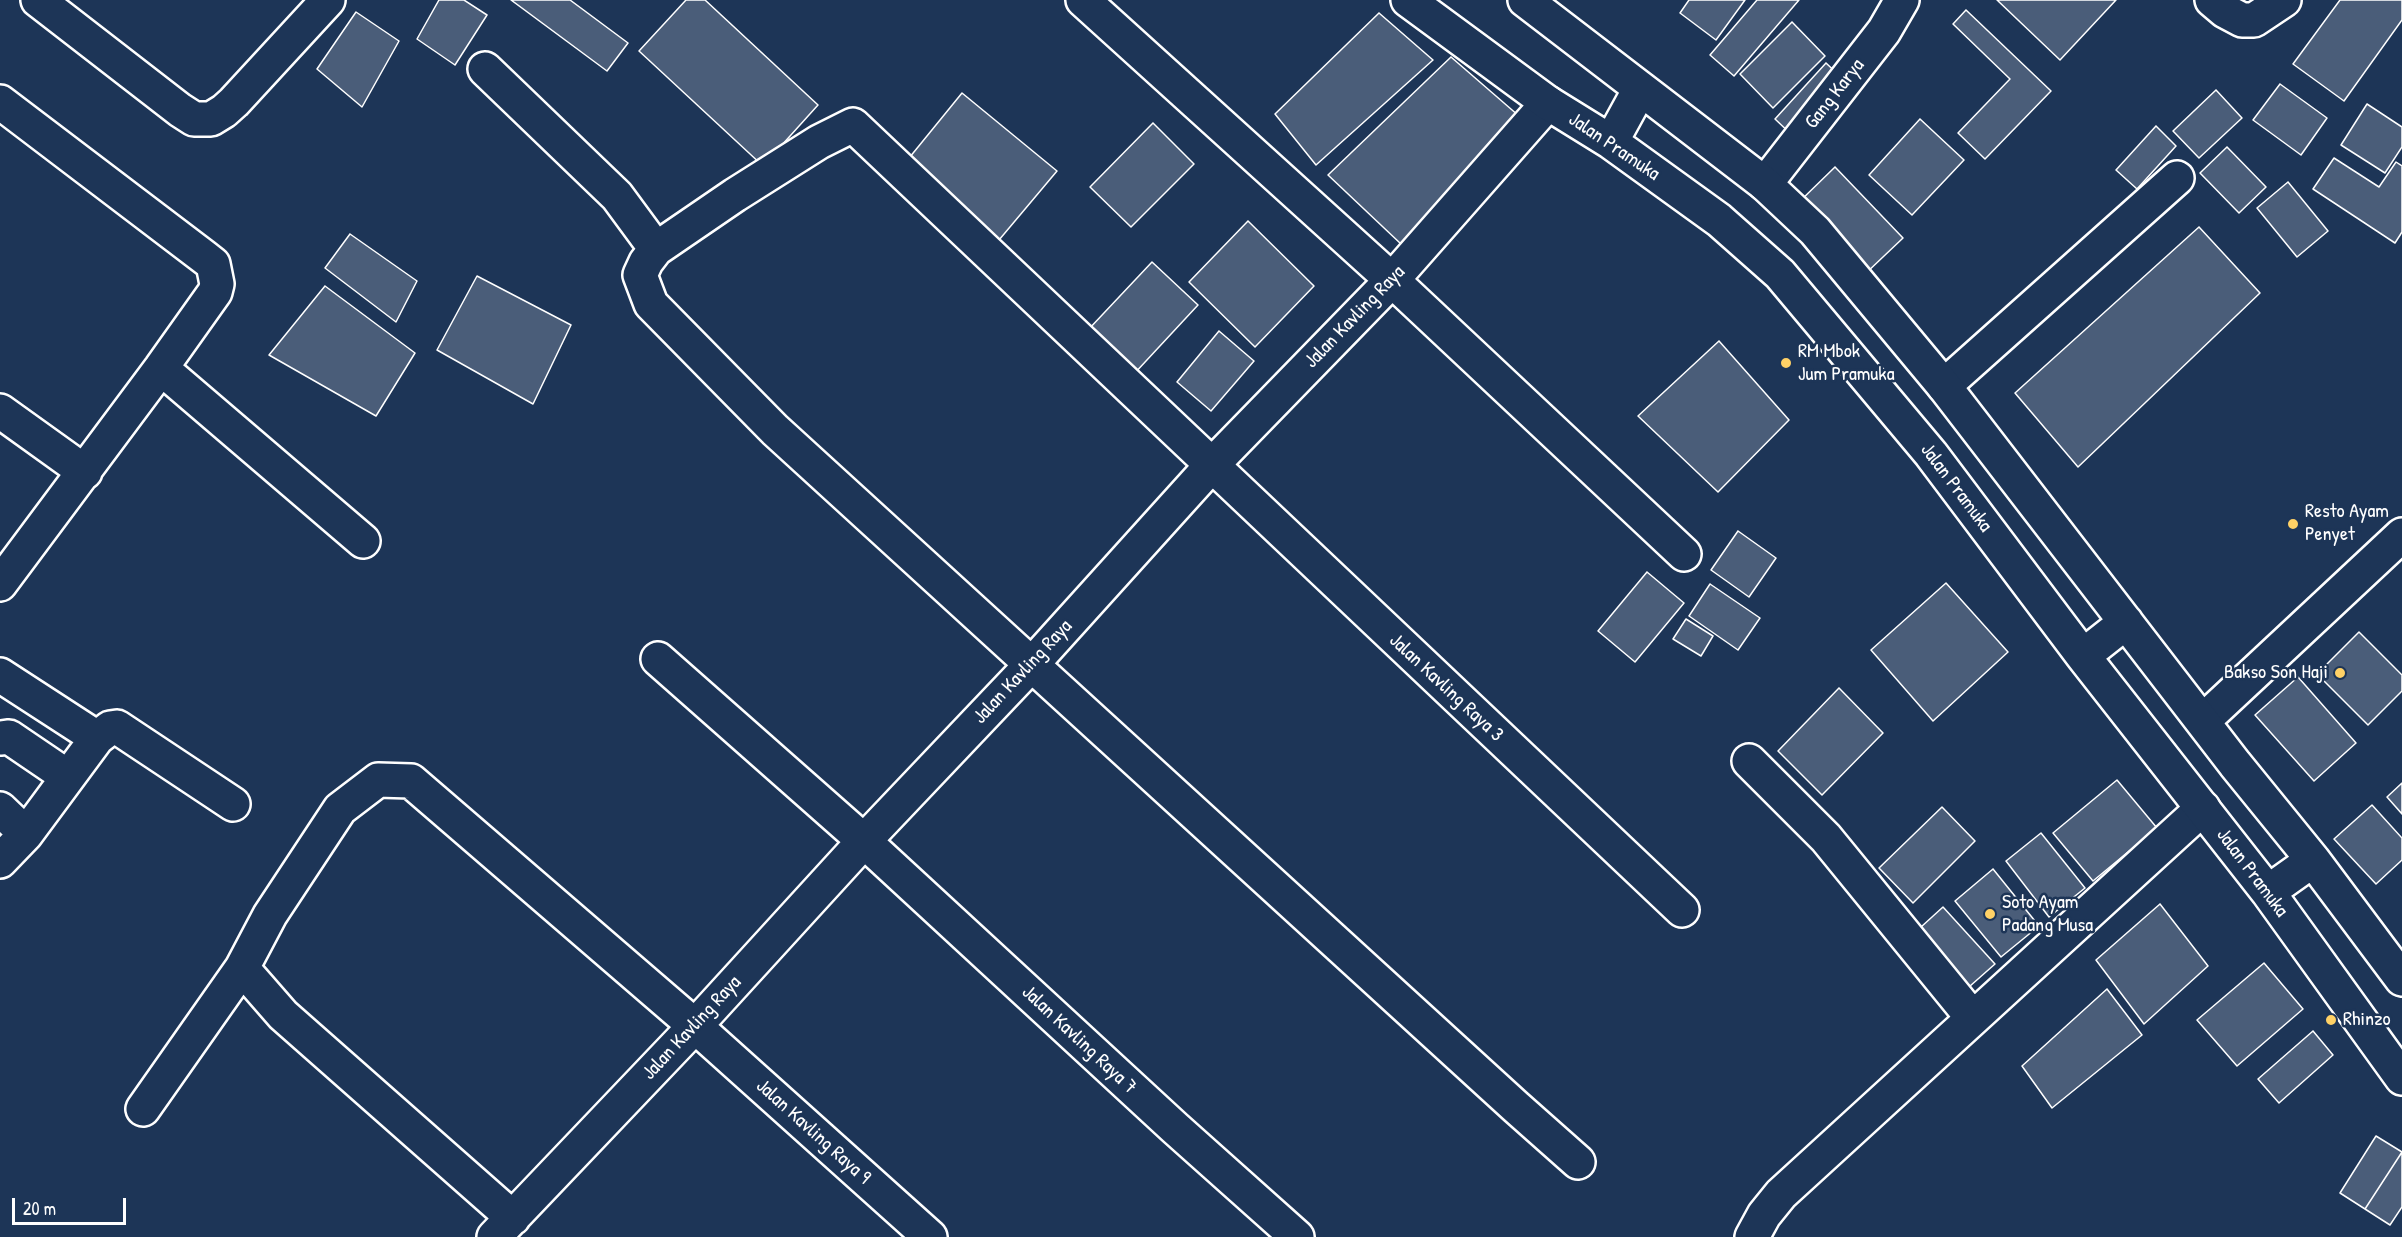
<!DOCTYPE html>
<html>
<head>
<meta charset="utf-8">
<style>
  body { margin:0 }
  #map { position:relative; width:2402px; height:1237px; overflow:hidden; background:#1d3557; font-family:"Patrick Hand",sans-serif }
  canvas { display:block }
  .scale { position:absolute; left:12px; top:1198px; width:114px; height:27px; box-sizing:border-box; border:3px solid #fff; border-top:0; padding-left:8px; font-size:18px; line-height:21px; white-space:nowrap; color:#fff; -webkit-text-stroke:4px #1d3557; paint-order:stroke }
</style>
</head>
<body>
<div id="map">
<canvas width="2402" height="1237"></canvas>
<div class="scale">20 m</div>
</div>
<script>
const g = document.querySelector('canvas').getContext('2d');
g.lineJoin = 'round';
function fill(path, color) { g.fillStyle = color; g.fill(path, 'evenodd'); }
const toPath = rows => new Path2D(rows.map(r => 'M' + r).join(''));
function trace(path, color, width, dash) { g.strokeStyle = color; g.lineWidth = width; g.lineCap = dash ? 'butt' : 'round'; g.setLineDash(dash || []); g.stroke(path); }
function write(font, color, halo, rows, align = 'center') {
  g.font = font + ' "Patrick Hand",sans-serif'; g.lineWidth = 5; g.setLineDash([]); g.textBaseline = 'middle'; g.strokeStyle = halo; g.fillStyle = color; for (const [text, x, y, turn = 0] of rows) {
    g.save(); g.translate(x, y); g.rotate((+turn || 0) * Math.PI / 180); g.textAlign = isNaN(turn) ? turn : align; if (halo) g.strokeText(text, 0, 0); g.fillText(text, 0, 0); g.restore();
  }
}
const building = toPath([
  [439,0,464,0,487,15,455,65,417,39,439,0],
  [511,0,570,0,628,43,607,71,511,0],
  [686,0,705,0,818,105,763,166,639,51,686,0],
  [1689,0,1745,0,1716,40,1680,13,1689,0],
  [1757,0,1799,0,1734,76,1710,55,1757,0],
  [1997,0,2116,0,2060,60,1997,0],
  [2340,0,2402,0,2402,20,2344,101,2293,64,2340,0],
  [1966,10,2051,91,1985,159,1958,133,2010,79,1953,24,1966,10],
  [356,12,399,41,362,107,317,69,356,12],
  [1379,13,1433,60,1316,165,1275,114,1379,13],
  [1792,22,1825,56,1773,108,1740,74,1792,22],
  [1451,57,1519,116,1401,244,1328,175,1451,57],
  [1826,63,1844,80,1793,136,1775,119,1826,63],
  [2280,84,2327,118,2301,155,2253,120,2280,84],
  [2216,90,2242,118,2199,158,2173,131,2216,90],
  [962,93,1057,171,999,240,905,163,962,93],
  [2367,104,2402,127,2402,147,2385,173,2341,145,2367,104],
  [1920,119,1964,160,1912,215,1869,175,1920,119],
  [1153,123,1194,164,1131,227,1090,187,1153,123],
  [2156,126,2176,146,2137,189,2116,170,2156,126],
  [2227,147,2266,187,2239,213,2200,173,2227,147],
  [2334,158,2379,187,2396,162,2402,166,2402,232,2395,243,2313,189,2334,158],
  [1835,167,1903,238,1864,275,1796,205,1835,167],
  [2288,182,2328,231,2297,257,2257,208,2288,182],
  [1248,221,1314,286,1255,347,1189,282,1248,221],
  [2199,227,2260,293,2078,467,2015,393,2199,227],
  [350,234,417,281,396,322,325,268,350,234],
  [1152,262,1198,305,1133,375,1087,331,1152,262],
  [477,276,571,325,533,404,437,350,477,276],
  [325,286,415,353,376,416,269,355,325,286],
  [1219,331,1254,361,1211,411,1177,382,1219,331],
  [1719,341,1789,420,1718,492,1638,416,1719,341],
  [1738,531,1776,558,1749,597,1711,570,1738,531],
  [1647,572,1684,603,1635,662,1598,631,1647,572],
  [1946,583,2008,652,1933,721,1871,650,1946,583],
  [1710,584,1760,618,1738,650,1689,616,1710,584],
  [1686,619,1713,636,1701,656,1673,639,1686,619],
  [2359,632,2402,675,2402,691,2368,725,2317,674,2359,632],
  [2298,677,2356,743,2314,781,2255,715,2298,677],
  [1839,688,1883,733,1822,795,1778,751,1839,688],
  [2117,780,2157,828,2093,881,2053,833,2117,780],
  [2402,783,2402,814,2387,797,2402,783],
  [2372,805,2402,838,2402,860,2376,884,2334,839,2372,805],
  [1942,807,1975,841,1913,903,1879,868,1942,807],
  [2041,833,2085,888,2049,917,2006,861,2041,833],
  [1993,869,2039,926,2001,957,1955,901,1993,869],
  [2160,904,2208,966,2144,1024,2096,960,2160,904],
  [1943,907,1995,964,1961,994,1910,937,1943,907],
  [2264,963,2303,1009,2237,1066,2197,1020,2264,963],
  [2107,989,2142,1035,2052,1108,2022,1066,2107,989],
  [2313,1031,2333,1055,2279,1103,2258,1079,2313,1031],
  [2376,1136,2402,1152,2365,1209,2340,1193,2376,1136],
  [2402,1152,2402,1207,2390,1225,2365,1209,2402,1152]
]);
fill(building, '#4a5d79');
trace(building, '#fff', 1.5);
const minor = toPath([
  [38,0,180,110,194,119,211,119,224,111,234,102,328,0],
  [1083,0,1392,280,1684,554],
  [2212,0,2225,11,2242,20,2254,20,2284,0],
  [485,69,617,196,656,249],
  [0,102,204,257,213,264,217,284,215,292,161,368,0,584],
  [1765,184,1884,31,1902,0],
  [161,368,363,541],
  [1944,386,2177,178],
  [0,411,85,472],
  [658,659,864,841,1175,1128,1297,1237],
  [0,675,97,738],
  [2204,720,2402,535],
  [0,738,9,737,68,777],
  [1749,761,1826,838,1972,1017],
  [0,809,26,834],
  [0,861,26,834,97,738,110,728,117,727,233,804],
  [242,968,283,1015,513,1218],
  [143,1109,242,968,270,915,340,809,378,780,411,781,695,1026,930,1237],
  [1578,1162,1516,1107,775,430,651,304,640,275,646,262,656,249,735,195,819,142,853,125,1682,910],
  [494,1237,695,1026,864,841,1033,663,1211,466,1392,280,1548,103],
  [1752,1237,1764,1215,1781,1194,2203,808]
]);
const major = toPath([
  [1408,0,1548,103,1611,142,1719,220,1780,274,1931,454,2083,656,2268,892,2402,1078],
  [1525,0,1765,184,1815,231,1944,386,2235,764,2313,860,2402,979],
  [1611,142,1640,89],
  [2083,656,2126,622],
  [2268,892,2313,860]
]);
trace(minor, '#fff', 38);
trace(major, '#fff', 38);
trace(minor, '#1d3557', 33);
trace(major, '#1d3557', 33);
for (const [x, y, r, color] of [
  [1786,363,6,"#ffd166"],
  [2293,524,6,"#ffd166"],
  [2340,673,6,"#ffd166"],
  [1990,914,6,"#ffd166"],
  [2331,1020,6,"#ffd166"]
]) { const dot = new Path2D(); dot.arc(x, y, r, 0, 2 * Math.PI); g.fillStyle = color; g.fill(dot); trace(dot, '#1d3557', 2); }
write('20px', '#fff', '#1d3557', [
  ["Gang Karya",1835,94,-52],
  ["Jalan Pramuka",1614,147,34],
  ["Jalan Kavling Raya",1355,317,-46],
  ["Jalan Pramuka",1956,488,53],
  ["Jalan Kavling Raya",1023,672,-47],
  ["Jalan Kavling Raya 3",1446,688,43],
  ["Jalan Pramuka",2252,873,53],
  ["Jalan Kavling Raya",692,1028,-47],
  ["Jalan Kavling Raya 7",1079,1040,43],
  ["Jalan Kavling Raya 9",813,1132,42]
]);
write('20px', '#fff', '#1d3557', [
  ["RM Mbok",1798,352],
  ["Jum Pramuka",1798,375],
  ["Resto Ayam",2305,512],
  ["Penyet",2305,535],
  ["Bakso Son Haji",2328,673,"right"],
  ["Soto Ayam",2002,903],
  ["Padang Musa",2002,926],
  ["Rhinzo",2343,1020]
], 'left');
</script>
</body>
</html>
